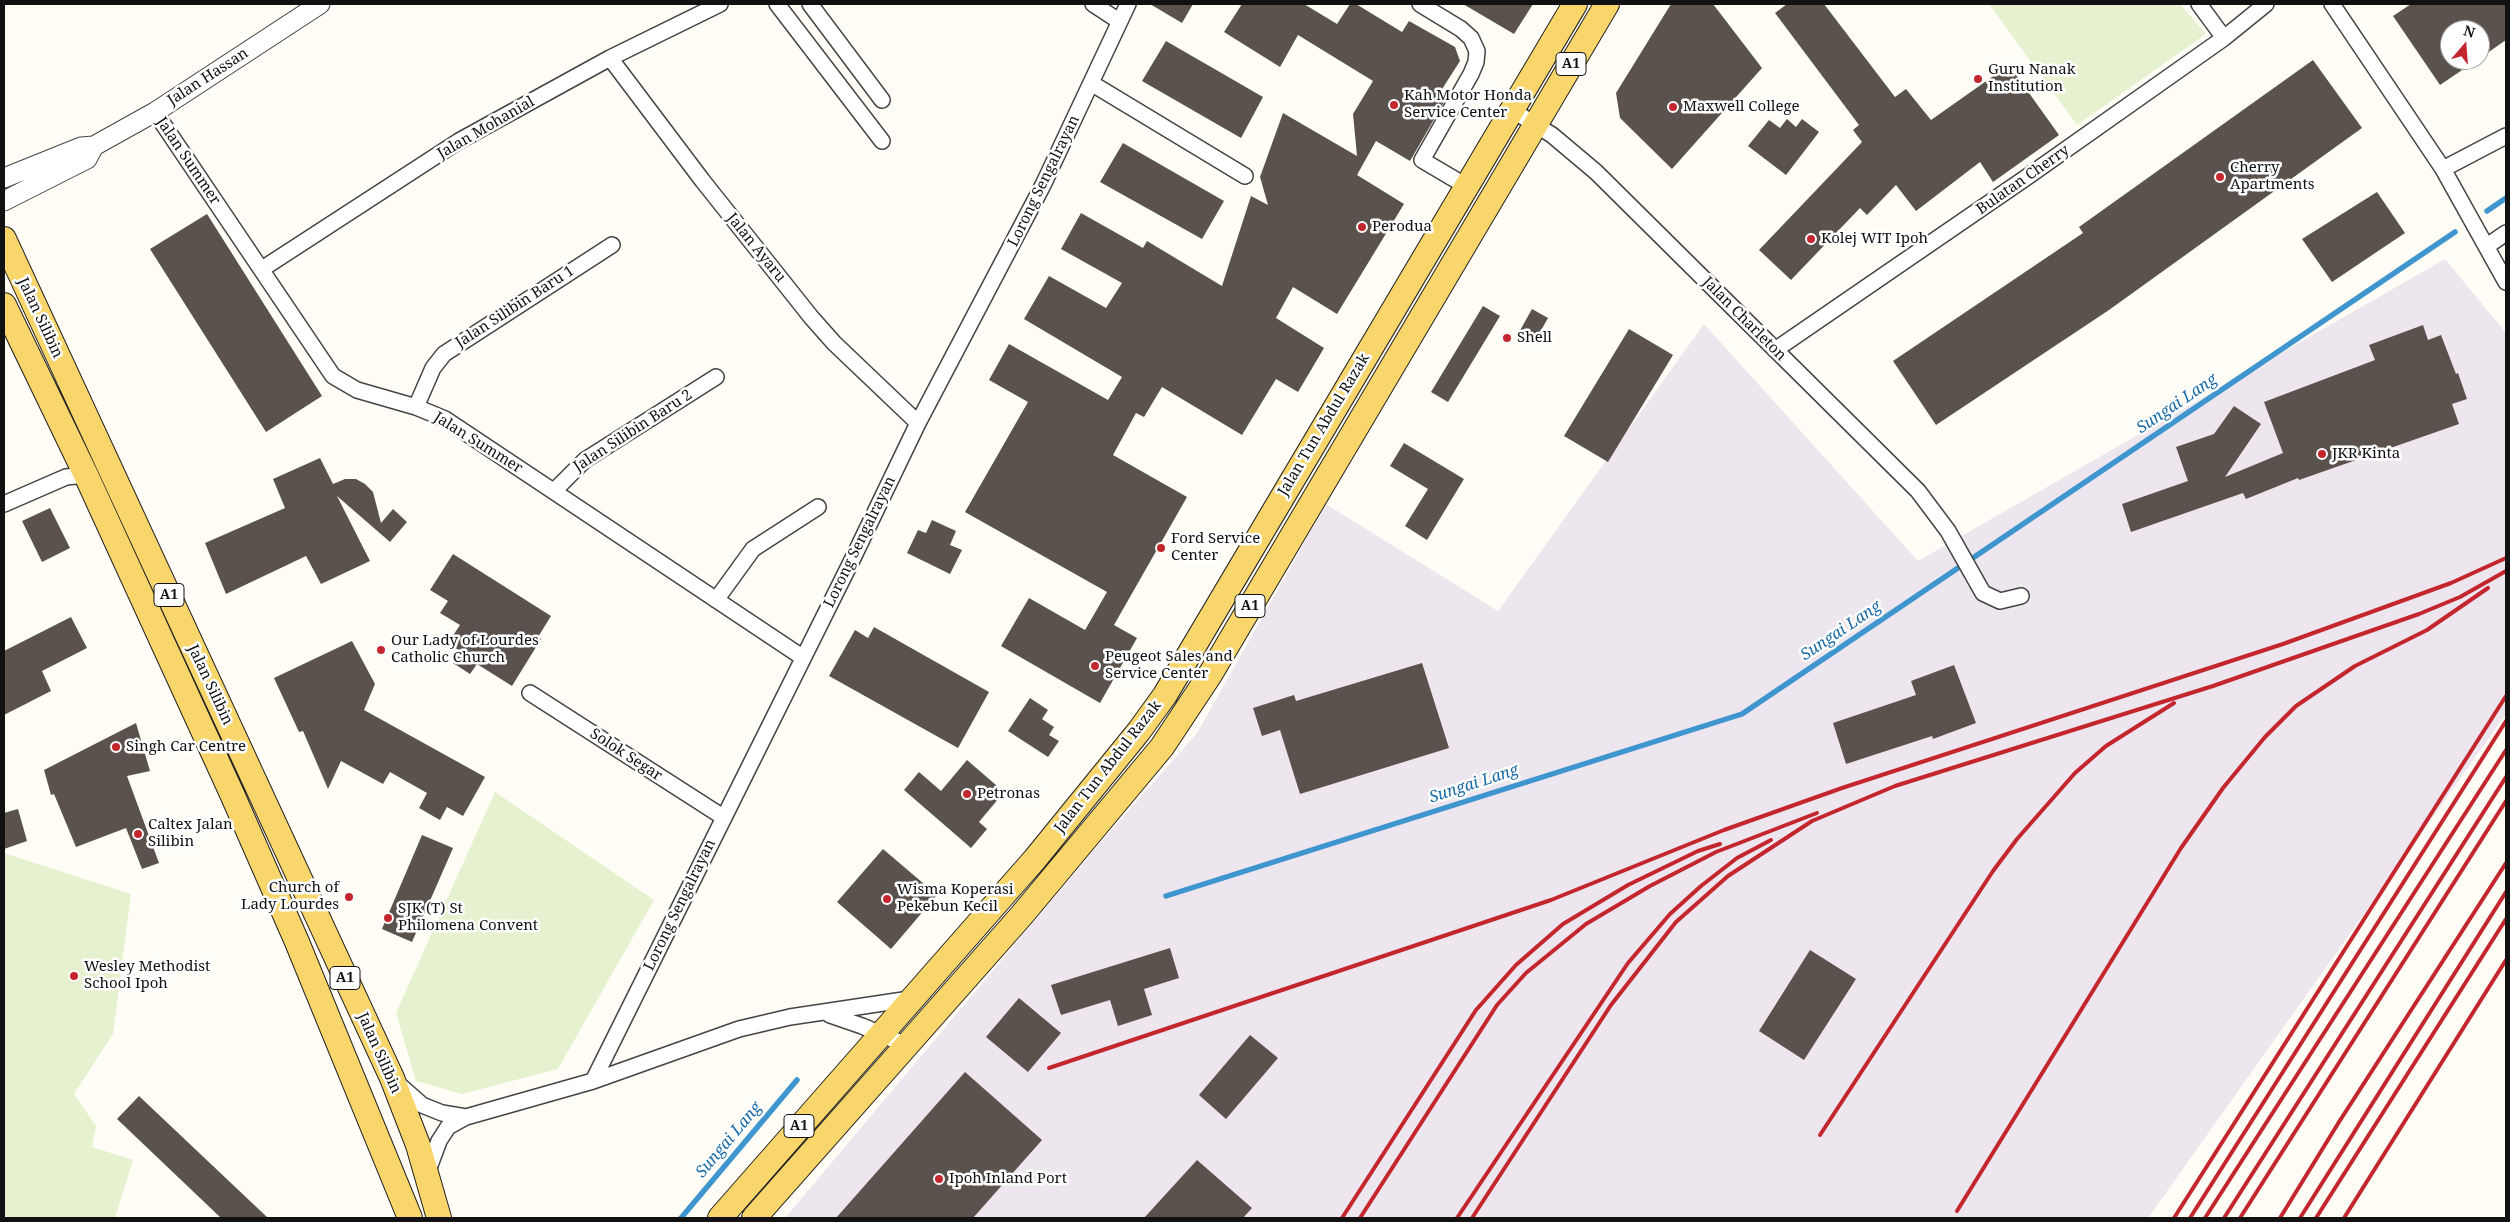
<!DOCTYPE html>
<html>
<head>
<meta charset="utf-8">
<style>
  body { margin:0 }
  #map { position:relative; width:2510px; height:1222px; overflow:hidden; background:#fffdf5; font-family:"Noto Serif",serif }
  canvas { display:block }
  .frame { position:absolute; inset:0; border:5px solid #111; pointer-events:none }
  .north { position:absolute; left:2440px; top:20px; width:50px; height:50px; box-sizing:border-box; background:#fff; border:1px solid #a0a0a0; border-radius:50%; rotate:18deg; font-size:14px; font-weight:700; line-height:20px; text-align:center; color:#111 }
  .north::after { content:''; display:block; margin:auto; width:18px; height:22px; background:#c4262e; clip-path:polygon(50% 0,100% 100%,50% 72%,0 100%) }
</style>
</head>
<body>
<div id="map">
<canvas width="2510" height="1222"></canvas>
<div class="frame"></div>
<div class="north">N</div>
</div>
<script>
const g = document.querySelector('canvas').getContext('2d');
g.lineJoin = 'round';
function fill(path, color) { g.fillStyle = color; g.fill(path, 'evenodd'); }
const toPath = rows => new Path2D(rows.map(r => 'M' + r).join(''));
function trace(path, color, width, dash) { g.strokeStyle = color; g.lineWidth = width; g.lineCap = dash ? 'butt' : 'round'; g.setLineDash(dash || []); g.stroke(path); }
function write(font, color, halo, rows, align = 'center') {
  g.font = font + ' "Noto Serif",serif'; g.lineWidth = 5; g.setLineDash([]); g.textBaseline = 'middle'; g.strokeStyle = halo; g.fillStyle = color; for (const [text, x, y, turn = 0] of rows) {
    g.save(); g.translate(x, y); g.rotate((+turn || 0) * Math.PI / 180); g.textAlign = isNaN(turn) ? turn : align; if (halo) g.strokeText(text, 0, 0); g.fillText(text, 0, 0); g.restore();
  }
}
fill(toPath([
  [2445,259,2506,333,2506,714,2148,1218,785,1218,1106,836,1197,733,1326,504,1498,611,1704,324,1918,561]
]), '#eee6ef');
fill(toPath([
  [1989,4,2180,4,2206,34,2077,125],
  [495,792,654,900,558,1069,462,1094,416,1081,396,1013],
  [4,853,131,894,113,1034,74,1094,96,1126,92,1147,133,1160,115,1218,4,1218]
]), '#e6f2cf');
trace(toPath([
  [2487,211,2506,198],
  [1166,896,1742,714,2455,232],
  [681,1218,797,1080]
]), '#3f96cf', 5.5);
fill(toPath([
  [1150,4,1193,4,1182,23],
  [1242,4,1304,4,1337,24,1350,4,1356,4,1402,32,1409,21,1455,47,1460,61,1437,97,1444,102,1410,161,1376,141,1357,175,1404,204,1337,314,1293,287,1276,318,1324,348,1298,392,1276,379,1242,435,1162,387,1144,417,1136,413,1113,455,1187,497,1114,625,1137,638,1100,703,1001,646,1029,598,1085,630,1107,592,965,512,1028,402,989,380,1009,344,1108,400,1122,377,1024,319,1049,276,1106,308,1122,283,1061,249,1081,213,1143,248,1147,241,1222,286,1251,196,1268,205,1260,177,1283,113,1357,156,1353,114,1373,81,1298,35,1280,67,1224,32],
  [1463,4,1533,4,1514,34],
  [1671,4,1713,4,1762,68,1672,169,1620,118,1616,93],
  [1787,4,1824,4,1895,97,1906,89,1931,120,2009,65,2059,135,1993,182,1980,162,1916,211,1896,185,1867,215,1860,208,1791,280,1759,250,1862,142,1853,130,1859,125,1775,13],
  [2411,4,2506,4,2506,40,2480,58,2480,30,2450,30,2450,60,2477,60,2440,85,2393,16],
  [1166,41,1263,97,1241,138,1142,81],
  [2313,60,2362,128,2109,310,1936,425,1893,361,2083,233,2079,227],
  [1787,119,1796,127,1802,119,1819,132,1786,175,1748,146,1769,120,1780,128],
  [1123,143,1224,201,1202,239,1100,182],
  [2377,192,2405,233,2332,282,2302,239],
  [207,214,322,396,266,432,150,249],
  [1483,306,1500,316,1448,402,1431,392],
  [1532,309,1548,318,1534,343,1518,334],
  [2423,325,2428,340,2441,335,2456,374,2458,373,2467,399,2452,404,2459,424,2299,480,2298,478,2246,499,2243,493,2131,532,2122,504,2188,481,2176,447,2214,434,2234,406,2261,424,2225,477,2283,453,2264,402,2375,360,2369,345],
  [1629,329,1673,355,1608,462,1564,436],
  [1404,443,1464,479,1427,540,1405,526,1428,489,1390,466],
  [320,458,333,484,345,479,356,479,365,484,373,492,381,523,393,509,407,522,390,542,337,496,370,561,321,584,306,556,226,594,205,543,285,508,273,479],
  [50,508,70,548,42,562,22,521],
  [932,520,956,531,950,545,962,550,950,574,907,553,918,530,926,533],
  [453,554,551,616,538,637,541,639,512,686,477,664,470,674,453,663,460,651,448,643,460,625,440,613,448,601,430,590],
  [71,617,87,648,42,671,51,691,4,715,4,651],
  [874,627,989,692,958,748,829,676,855,630,868,638],
  [352,641,375,684,364,710,485,777,463,816,447,807,440,820,419,808,427,793,390,772,383,784,341,761,328,789,303,731,299,732,274,678],
  [1422,663,1449,748,1300,794,1280,730,1262,736,1253,708,1294,695,1296,701],
  [1954,665,1976,723,1933,739,1932,736,1846,764,1833,723,1916,695,1911,681],
  [1030,698,1048,710,1042,719,1054,727,1049,735,1059,741,1048,757,1008,731],
  [136,723,150,771,127,776,159,863,142,869,126,828,76,847,54,794,51,795,44,770],
  [967,760,1004,792,979,822,987,829,971,848,904,790,919,772,941,791],
  [18,809,27,841,4,849,4,813],
  [422,835,453,848,412,942,382,929],
  [883,849,937,895,891,949,837,902],
  [1170,948,1179,978,1144,989,1152,1015,1118,1026,1110,1000,1061,1015,1051,985],
  [1810,950,1856,979,1804,1060,1759,1031],
  [1019,998,1061,1033,1028,1072,986,1037],
  [1250,1035,1278,1058,1226,1119,1199,1095],
  [965,1072,1042,1140,973,1218,836,1218],
  [139,1096,268,1218,221,1218,117,1119],
  [1197,1160,1252,1208,1243,1218,1144,1218]
]), '#5a524d');
const minor = toPath([
  [777,4,882,141],
  [810,4,882,100],
  [1093,4,1119,21],
  [1420,4,1461,29,1471,38,1477,51,1476,62,1471,74,1422,160,1466,186],
  [2199,4,2224,38],
  [2332,4,2443,169,2506,282],
  [610,58,702,180,811,317,834,343,918,423],
  [1091,83,1245,176],
  [1512,110,1552,135,1596,172,1918,491,1948,531,1983,593,2000,601,2021,596],
  [155,112,333,376,357,390,416,407,445,419,802,657],
  [2443,169,2506,136],
  [2487,246,2506,233],
  [262,269,459,141,610,58,720,4],
  [1775,350,2027,177,2224,38,2266,4],
  [416,407,433,368,444,354,612,245],
  [554,491,585,460,716,377],
  [4,504,66,477,86,475],
  [716,600,753,549,818,507],
  [530,693,723,817],
  [830,1015,862,1026,906,1045],
  [593,1081,854,556,918,423,1043,185,1128,4],
  [397,1083,422,1105,442,1113,466,1117],
  [427,1173,439,1141,448,1127,466,1117,593,1081,739,1029,790,1017,910,999]
]);
const tertiary = toPath([
  [4,178,81,147,94,146,155,112,320,4],
  [4,201,87,159,94,146]
]);
const primary = toPath([
  [4,239,392,1078,418,1145,439,1218],
  [4,305,86,475,232,794,297,942,410,1218],
  [720,1218,1035,859,1139,731,1165,695,1575,4],
  [754,1218,1021,916,1162,747,1211,673,1607,4]
]);
trace(minor, '#444', 18);
trace(tertiary, '#444', 21);
trace(primary, '#222', 26);
trace(minor, '#fff', 15);
trace(tertiary, '#fff', 19);
trace(primary, '#f9d66b', 24);
trace(toPath([
  [1049,1068,1551,900,1724,830,1842,788,2283,644,2451,583,2506,558],
  [1820,1135,1993,871,2017,839,2075,773,2106,746,2174,703],
  [1957,1211,2181,848,2223,788,2265,737,2296,706,2355,666,2427,630,2488,588],
  [1342,1218,1476,1010,1516,965,1563,924,1628,885,1698,851,1720,844],
  [1360,1218,1497,1005,1526,973,1586,924,1650,886,1716,852,1817,813],
  [1457,1218,1628,963,1670,914,1701,886,1737,858,1771,840],
  [1472,1218,1611,1005,1676,922,1728,876,1812,821,1895,786,2213,686,2419,614,2460,597,2506,571],
  [2174,1218,2506,696],
  [2190,1218,2506,721],
  [2205,1218,2506,750],
  [2224,1218,2506,777],
  [2240,1218,2506,801],
  [2280,1218,2339,1122,2506,863],
  [2300,1218,2506,892],
  [2316,1218,2506,919],
  [2344,1218,2506,960]
]), '#c4262e', 4);
for (const [x, y, r, color] of [
  [1978,79,5,"#c4262e"],
  [1394,105,5,"#c4262e"],
  [1673,107,5,"#c4262e"],
  [2220,177,5,"#c4262e"],
  [1362,227,5,"#c4262e"],
  [1811,239,5,"#c4262e"],
  [1507,338,5,"#c4262e"],
  [2322,454,5,"#c4262e"],
  [1161,548,5,"#c4262e"],
  [381,650,5,"#c4262e"],
  [1095,666,5,"#c4262e"],
  [116,747,5,"#c4262e"],
  [967,794,5,"#c4262e"],
  [138,834,5,"#c4262e"],
  [349,897,5,"#c4262e"],
  [887,899,5,"#c4262e"],
  [388,918,5,"#c4262e"],
  [74,976,5,"#c4262e"],
  [939,1179,5,"#c4262e"]
]) { const dot = new Path2D(); dot.arc(x, y, r, 0, 2 * Math.PI); g.fillStyle = color; g.fill(dot); trace(dot, '#fff', 2); }
for (const [x, y, w] of [
  [1571,64,30],
  [169,595,30],
  [1250,606,30],
  [345,978,30],
  [799,1126,30]
]) { const box = new Path2D(); box.roundRect(x - w / 2, y - 11.5, w, 23, 4); g.fillStyle = '#fff'; g.fill(box); trace(box, '#111', 1); }
write('bold 14px', '#111', null, [
  ["A1",1571,64],
  ["A1",169,595],
  ["A1",1250,606],
  ["A1",345,978],
  ["A1",799,1126]
]);
write('15px', '#111', '#fff', [
  ["Guru Nanak",1988,70],
  ["Institution",1988,87],
  ["Kah Motor Honda",1404,96],
  ["Service Center",1404,113],
  ["Maxwell College",1683,107],
  ["Cherry",2230,168],
  ["Apartments",2230,185],
  ["Perodua",1372,227],
  ["Kolej WIT Ipoh",1821,239],
  ["Shell",1517,338],
  ["JKR Kinta",2332,454],
  ["Ford Service",1171,539],
  ["Center",1171,556],
  ["Our Lady of Lourdes",391,641],
  ["Catholic Church",391,658],
  ["Peugeot Sales and",1105,657],
  ["Service Center",1105,674],
  ["Singh Car Centre",126,747],
  ["Petronas",977,794],
  ["Caltex Jalan",148,825],
  ["Silibin",148,842],
  ["Church of",339,888,"right"],
  ["Lady Lourdes",339,905,"right"],
  ["Wisma Koperasi",897,890],
  ["Pekebun Kecil",897,907],
  ["SJK (T) St",398,909],
  ["Philomena Convent",398,926],
  ["Wesley Methodist",84,967],
  ["School Ipoh",84,984],
  ["Ipoh Inland Port",949,1179]
], 'left');
write('15px', '#111', '#fff', [
  ["Jalan Hassan",208,77,-33],
  ["Jalan Mohanial",486,128,-30],
  ["Jalan Summer",188,161,56],
  ["Bulatan Cherry",2023,180,-35],
  ["Lorong Sengalrayan",1044,181,-64],
  ["Jalan Ayaru",756,248,51],
  ["Jalan Silibin Baru 1",515,307,-33],
  ["Jalan Silibin",40,318,65],
  ["Jalan Charleton",1744,319,45],
  ["Jalan Tun Abdul Razak",1324,425,-59],
  ["Jalan Silibin Baru 2",633,431,-33],
  ["Jalan Summer",478,443,32],
  ["Lorong Sengalrayan",860,542,-64],
  ["Jalan Silibin",210,685,65],
  ["Solok Segar",626,755,33],
  ["Jalan Tun Abdul Razak",1108,767,-52],
  ["Lorong Sengalrayan",680,905,-64],
  ["Jalan Silibin",379,1053,66]
]);
write('italic 16px', '#1768a6', '#fff', [
  ["Sungai Lang",2177,404,-34],
  ["Sungai Lang",1841,631,-34],
  ["Sungai Lang",1474,784,-18],
  ["Sungai Lang",729,1140,-50]
]);
</script>
</body>
</html>
